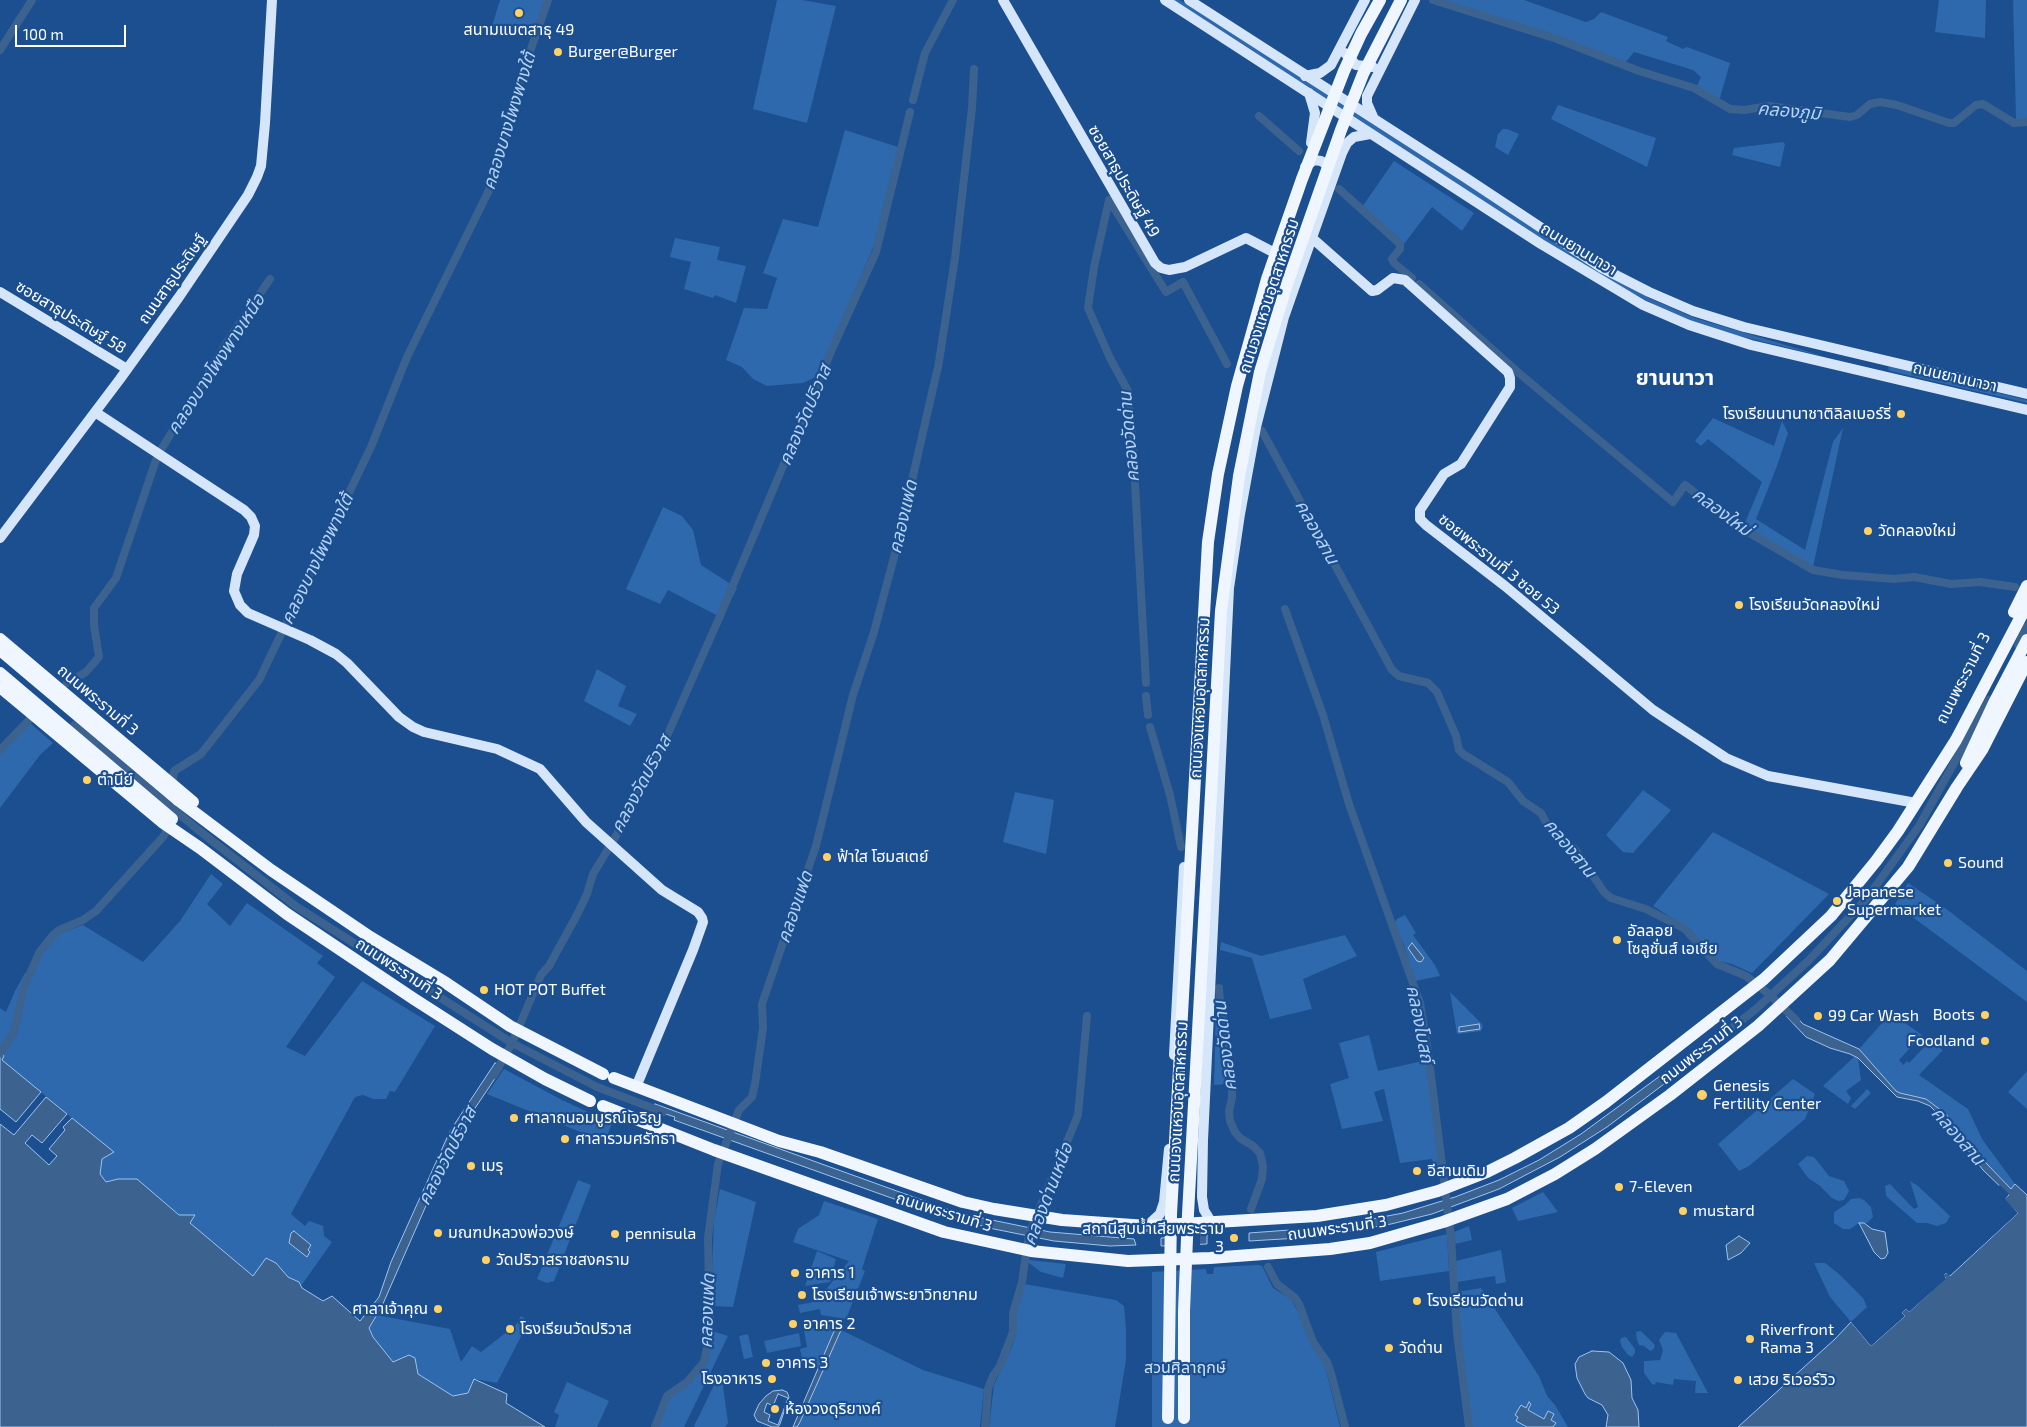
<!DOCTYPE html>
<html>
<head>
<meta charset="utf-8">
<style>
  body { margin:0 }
  #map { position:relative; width:2027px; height:1427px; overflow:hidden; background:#1b4f8f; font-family:"Exo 2",sans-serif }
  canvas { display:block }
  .scale { position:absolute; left:15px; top:25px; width:111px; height:22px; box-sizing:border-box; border:2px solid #fff; border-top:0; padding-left:6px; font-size:15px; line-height:18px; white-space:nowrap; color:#fff; -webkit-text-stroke:4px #1b4f8f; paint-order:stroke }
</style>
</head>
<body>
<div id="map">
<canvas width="2027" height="1427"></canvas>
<div class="scale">100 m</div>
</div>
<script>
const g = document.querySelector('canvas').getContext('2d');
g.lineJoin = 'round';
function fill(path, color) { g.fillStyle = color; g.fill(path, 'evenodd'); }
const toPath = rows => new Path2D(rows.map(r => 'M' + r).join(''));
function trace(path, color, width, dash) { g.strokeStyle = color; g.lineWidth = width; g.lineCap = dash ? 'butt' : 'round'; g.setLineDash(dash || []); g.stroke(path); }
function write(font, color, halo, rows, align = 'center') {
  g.font = font + ' "Exo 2","Noto Sans Thai",sans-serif'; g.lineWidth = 4.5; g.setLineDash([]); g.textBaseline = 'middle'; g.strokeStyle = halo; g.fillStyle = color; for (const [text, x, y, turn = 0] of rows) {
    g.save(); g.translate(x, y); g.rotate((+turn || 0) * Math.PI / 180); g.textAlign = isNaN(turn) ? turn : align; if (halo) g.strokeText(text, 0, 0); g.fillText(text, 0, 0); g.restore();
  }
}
fill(toPath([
  [500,0,547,0,533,38,492,26],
  [777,0,802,0,836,6,807,123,753,109],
  [1172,0,1180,0,1612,278,1651,299,1695,318,1826,357,1735,335,1693,322,1657,306,1597,274],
  [1442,0,1524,0,1586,22,1594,19,1601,12,1668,37,1666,41,1683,49,1687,47,1730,63,1719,101,1697,86,1701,77,1693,70,1634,52,1625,63,1559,36],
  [1939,0,1986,0,1985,38,1935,32],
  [2013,0,2027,0,2027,118,2023,119,2016,119],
  [1558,105,1656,138,1647,167,1551,119],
  [1503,129,1507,129,1519,134,1508,155,1495,147,1498,134],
  [845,130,898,147,875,243,818,376,803,383,767,386,753,379,742,367,726,360,744,308,767,309,777,278,763,273,783,219,818,227],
  [1783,142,1785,144,1780,167,1732,155,1734,148],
  [1394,161,1474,213,1462,231,1432,207,1404,244,1362,207],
  [675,238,720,247,717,260,746,266,736,303,715,295,713,298,684,289,691,262,670,257],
  [1889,366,2027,400,2027,403,1890,371,1888,369],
  [1713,418,1774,446,1782,421,1788,433,1777,466,1756,519,1805,550,1833,442,1843,428,1813,567,1805,564,1744,525,1762,482,1708,439,1701,446,1695,441],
  [663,507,682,516,693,530,701,565,737,588,722,618,668,590,660,604,626,589],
  [597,669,626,686,618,706,637,714,630,726,584,701],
  [30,723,53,743,40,755,0,808,0,752],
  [1643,790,1671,810,1633,853,1623,852,1606,835],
  [1015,792,1054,800,1046,854,1003,842],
  [1713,832,1829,894,1752,973,1732,964,1719,961,1707,950,1692,931,1653,906],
  [211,874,223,884,207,904,230,926,247,903,323,956,317,963,335,977,286,1047,305,1056,362,981,435,1026,395,1092,390,1091,386,1099,373,1099,363,1095,355,1097,291,1214,305,1226,309,1221,323,1226,324,1236,332,1242,301,1286,299,1282,288,1277,276,1263,253,1276,190,1223,195,1215,179,1215,118,1179,106,1182,100,1174,102,1158,113,1152,2,1060,4,1056,0,1050,0,1008,6,1012,15,991,25,973,33,976,40,957,50,943,59,934,83,925,143,962,180,921],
  [1908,883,1945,908,2027,971,2027,1002,1895,904],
  [1405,915,1416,933,1413,935,1435,965,1440,976,1415,981,1403,942,1394,924,1397,919],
  [1345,935,1357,956,1303,979,1312,1009,1270,1019,1252,958,1220,950,1221,942,1261,956],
  [1450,992,1480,1022,1483,1026,1481,1031,1457,1034],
  [1226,1008,1227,1027,1223,1030,1228,1050,1230,1082,1227,1084,1214,1085,1216,1010],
  [1891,1013,1922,1035,1899,1060,1903,1065,1907,1061,1909,1063,1930,1041,1943,1050,1919,1075,1968,1109,1982,1139,2015,1184,2012,1190,1964,1140,1946,1114,1926,1099,1900,1093,1896,1091,1859,1049],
  [1369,1035,1378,1071,1427,1060,1440,1175,1435,1176,1432,1159,1400,1163,1384,1089,1374,1092,1383,1121,1342,1129,1330,1084,1349,1078,1339,1043],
  [1855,1056,1858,1058,1861,1080,1846,1091,1851,1098,1848,1104,1823,1086],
  [504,1069,562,1100,612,1123,605,1142,487,1094],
  [2027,1071,2027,1109,2008,1092],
  [1793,1079,1815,1094,1805,1119,1749,1166,1739,1171,1718,1144],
  [1867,1089,1871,1093,1855,1109,1851,1106],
  [1807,1156,1814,1157,1829,1176,1844,1181,1849,1191,1844,1200,1838,1201,1832,1198,1820,1186,1808,1178,1798,1164],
  [578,1180,591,1185,554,1281,547,1283,537,1279],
  [1910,1181,1918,1186,1950,1216,1946,1223,1937,1226,1927,1223,1917,1223,1886,1196,1885,1186,1890,1184,1914,1209,1918,1207],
  [720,1189,756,1202,733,1307,713,1306,712,1272,714,1221],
  [1543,1192,1558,1212,1518,1221,1512,1208],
  [1859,1198,1864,1200,1871,1207,1873,1217,1867,1223,1859,1223,1850,1229,1843,1229,1834,1223,1834,1212,1845,1205,1851,1199],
  [824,1201,878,1219,862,1269,865,1271,846,1319,821,1315,820,1309,800,1313,798,1305,819,1301,819,1298,849,1261,793,1242,798,1229,819,1215],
  [1469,1226,1472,1240,1455,1244,1454,1232],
  [1447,1234,1449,1271,1380,1281,1376,1252],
  [1501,1250,1506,1282,1496,1284,1495,1276,1457,1282,1456,1261],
  [817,1251,836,1259,830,1282,805,1286],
  [1029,1260,1066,1264,1063,1278,1041,1272,1029,1263],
  [1814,1263,1825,1263,1839,1274,1863,1298,1867,1307,1851,1322,1830,1297],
  [1258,1265,1262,1266,1273,1288,1291,1299,1301,1317,1309,1340,1324,1362,1340,1427,1152,1427,1152,1272,1206,1269,1207,1274,1213,1274,1214,1267],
  [1024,1284,1116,1300,1124,1306,1126,1329,1126,1360,1115,1427,989,1427,994,1385,1012,1347,1016,1334,1015,1314],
  [1481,1288,1539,1376,1547,1396,1555,1405,1568,1427,1471,1427,1462,1357,1457,1292],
  [377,1315,450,1329,461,1362,472,1346,481,1352,516,1325,521,1316,529,1321,497,1383,475,1379,468,1393,453,1396,418,1374,415,1358,393,1362,373,1337,369,1328],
  [839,1323,818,1368,803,1363,800,1349,807,1347,804,1330],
  [841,1330,923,1370,984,1389,980,1427,797,1427],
  [712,1331,728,1336,684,1427,658,1427,660,1417,666,1404,671,1397,692,1379,707,1361],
  [1641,1331,1655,1345,1654,1349,1650,1351,1644,1346,1639,1345,1637,1340,1636,1332],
  [1665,1332,1676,1333,1708,1393,1695,1393,1696,1381,1674,1379,1673,1385,1656,1382,1655,1385,1652,1384,1644,1373,1644,1361,1660,1360,1663,1350,1659,1340],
  [799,1333,801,1346,767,1353,764,1341],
  [748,1334,753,1357,744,1359,739,1336],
  [1626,1337,1635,1349,1635,1353,1632,1357,1628,1355,1622,1347,1620,1341,1621,1338],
  [721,1371,728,1423,725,1427,695,1427,694,1426],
  [567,1382,609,1401,597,1427,555,1427,559,1415,554,1412]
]), '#2e69ad');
const water = toPath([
  [1412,943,1424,958,1421,962,1417,961,1408,948,1412,943],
  [1792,1012,1803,1024,1859,1049,1896,1091,1900,1093,1926,1099,1946,1114,1964,1140,2011,1189,2015,1184,2027,1195,2027,1427,1738,1427,1835,1339,1851,1322,1871,1346,1905,1316,1902,1313,1906,1309,1909,1312,1946,1278,1943,1276,1946,1273,1950,1276,2018,1213,2004,1199,2009,1195,1983,1170,1948,1124,1930,1106,1918,1101,1897,1097,1858,1058,1850,1054,1830,1048,1806,1037,1786,1016,1792,1012],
  [1479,1024,1480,1029,1459,1032,1459,1027,1479,1024],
  [0,1050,4,1056,2,1060,41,1092,16,1122,0,1109,0,1050],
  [1679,1062,1684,1069,1607,1127,1560,1157,1499,1189,1432,1214,1391,1224,1316,1237,1249,1241,1249,1233,1330,1227,1403,1213,1455,1197,1499,1180,1539,1160,1581,1134,1679,1062],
  [495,1063,502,1068,457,1135,382,1306,369,1328,373,1337,393,1362,409,1355,415,1358,418,1374,453,1396,468,1393,474,1379,507,1394,506,1403,545,1427,0,1427,0,1124,14,1135,46,1097,67,1114,42,1143,32,1135,25,1143,49,1165,57,1156,49,1149,65,1130,63,1127,72,1118,114,1152,102,1159,100,1174,106,1182,118,1179,137,1179,179,1215,195,1215,190,1223,253,1276,266,1258,276,1263,288,1277,299,1282,302,1288,323,1301,332,1296,360,1321,379,1297,391,1262,450,1131,495,1063],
  [655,1104,958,1213,1050,1232,1134,1239,1136,1245,1110,1246,1054,1241,989,1228,922,1209,674,1120,675,1117,653,1110,655,1104],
  [1859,1223,1864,1223,1872,1229,1885,1232,1888,1253,1885,1258,1881,1259,1874,1252,1859,1223],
  [294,1231,311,1245,308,1250,310,1252,307,1257,289,1243,291,1233,294,1231],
  [1207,1235,1207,1244,1161,1246,1161,1238,1207,1235],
  [1739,1236,1750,1243,1741,1253,1728,1260,1726,1245,1739,1236],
  [835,1329,841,1330,800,1422,797,1427,793,1427,835,1329],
  [1592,1351,1609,1352,1623,1363,1631,1380,1632,1398,1638,1410,1639,1427,1606,1427,1608,1415,1602,1405,1588,1398,1585,1394,1577,1378,1575,1364,1579,1357,1592,1351],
  [782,1390,787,1392,789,1397,780,1424,778,1427,772,1427,757,1421,754,1415,759,1404,766,1396,773,1391,782,1390],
  [778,1394,788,1398,778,1425,768,1421,770,1415,764,1412,767,1403,773,1406,778,1394],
  [1529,1402,1531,1404,1528,1410,1544,1419,1548,1411,1554,1414,1551,1420,1556,1423,1553,1427,1527,1427,1516,1421,1518,1417,1515,1415,1521,1405,1526,1408,1529,1402]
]);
fill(water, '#3c6290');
trace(water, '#9cc4f0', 1);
fill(toPath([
  [2000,1185,2009,1194,2005,1199,2018,1213,1949,1276,1946,1273,1944,1275,1946,1279,1909,1312,1906,1309,1902,1313,1905,1316,1871,1346,1851,1322,1852,1320,1872,1343,1901,1316,1900,1312,1904,1307,1909,1309,1943,1278,1942,1274,1946,1270,1949,1272,2014,1213,2002,1200,2006,1194,2000,1188,1996,1188],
  [1200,1233,1200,1247,1166,1249,1167,1235]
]), '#1b4f8f');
trace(toPath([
  [1433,0,1557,39,1639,71,1694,88,1730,109,1744,110,1769,106,1850,117,1857,115,1870,104,1880,102,1897,105,1949,123,1954,123,1976,105,1983,104,2014,123,2027,122],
  [0,50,32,0],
  [913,100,925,53,953,0],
  [1259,116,1299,151],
  [1339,189,1400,244,1400,249,1392,259,1394,263,1412,278],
  [1109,200,1094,267,1088,308,1110,358,1128,391,1133,447,1146,683],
  [1109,200,1166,292,1183,282,1227,364],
  [1419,284,1520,374,1673,502,1685,485,1739,527,1813,570,1843,575,1894,579,1914,577,1951,584,1980,582,2015,587],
  [938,368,955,258,972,108,974,69],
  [1262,431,1392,670,1399,676,1428,683,1437,692,1456,736,1459,750,1463,754,1508,782,1523,801,1541,813,1550,830,1575,849,1604,892,1611,898,1646,909,1685,929,1717,964,1746,976,1770,995,1796,1020],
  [162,448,227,342,270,279],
  [1285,609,1323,715,1349,804,1420,1003,1428,1052,1451,1237,1457,1333,1469,1427],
  [2018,645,2027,627],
  [67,683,86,672,99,657,94,625,94,608,116,578,156,460],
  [1146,696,1148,715],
  [74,725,197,829,297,907,512,1043,597,1087,663,1112],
  [1150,727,1170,795,1181,847],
  [0,750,28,721],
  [1219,988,1222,1032,1232,1077,1232,1098,1229,1111,1230,1121,1235,1132,1240,1138,1253,1146,1260,1153,1263,1166,1262,1179,1251,1209],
  [0,1053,14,1032,24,987,39,953,53,935,59,930,83,920,96,911,163,837,166,832,174,771,201,754,259,680,371,447,407,357,493,182,505,131,516,92,548,0],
  [1675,1072,1756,1009,1809,960,1867,898,1919,826,1989,700],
  [494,1075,512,1043,541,975,549,966,578,913,587,894,593,874,616,836,667,736,720,616,833,347,876,252,910,112],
  [1268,1267,1277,1284,1295,1298,1299,1304,1313,1342,1327,1362,1331,1373,1345,1427],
  [655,1427,667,1396,687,1382,704,1362,710,1334,708,1238,718,1164,739,1110,752,1097,755,1084,763,1028,762,1004,816,846,853,695,874,632,897,546,937,371],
  [985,1427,988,1389,993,1376,1000,1366,1013,1332,1013,1313,1022,1282,1029,1234,1078,1115,1087,1016]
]), '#3c6290', 8);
trace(toPath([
  [1003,0,1155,263,1161,268,1169,270,1185,267,1246,238,1273,252],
  [1165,0,1541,244,1643,305,1689,325,1751,345,2027,410],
  [1189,0,1466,178,1602,268,1649,292,1693,311,1744,327,2027,394],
  [1345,53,1356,65,1373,67],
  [1305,76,1320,73,1331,65,1365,0],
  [1309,93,1315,113,1311,143],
  [1374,119,1367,103,1367,96,1415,0],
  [1305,167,1314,160,1321,161,1329,166,1330,172],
  [1312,238,1372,291,1377,290,1393,278,1405,280,1508,372,1510,378,1510,387,1461,464,1444,474,1420,510,1420,519,1426,525,1505,586,1653,710,1726,758,1768,776,1916,803],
  [0,292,127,369],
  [95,412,244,510,251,517,255,526,254,535,237,574,234,591,240,605,248,613,310,640,336,654,347,663,399,717,413,727,424,732,497,749,540,769,586,822,662,890,698,912,702,918,703,922,693,950,636,1087],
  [0,538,120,379,179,297,248,195,257,177,261,166,265,123,272,0],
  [1174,1055,1184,867],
  [1212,1223,1204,1210,1202,1197,1203,1140,1229,588,1240,514,1256,427,1284,317,1298,277,1342,153,1347,143,1354,137,1370,134],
  [1147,1226,1160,1214,1164,1202,1169,1149]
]), '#d6e6fa', 10);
trace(toPath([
  [2014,612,2027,586],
  [0,639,193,802],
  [0,687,162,822,200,848,287,914,414,999,492,1049,545,1079,590,1101],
  [1966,763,1994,703,2027,640],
  [178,800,271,870,370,937,446,983,510,1026,603,1074],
  [614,1078,779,1141,820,1152,963,1202,994,1209,1062,1220,1147,1226,1317,1216,1386,1205,1438,1191,1487,1172,1515,1158,1569,1128,1606,1102,1764,979,1831,916,1876,861,1898,831,1956,740,2027,605],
  [603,1106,714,1150,944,1232,1031,1251,1128,1261,1210,1258,1330,1249,1370,1243,1443,1222,1507,1199,1555,1174,1595,1149,1670,1095,1758,1026,1830,960,1908,867,1957,787,1982,750,2027,662]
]), '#f0f6ff', 12);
trace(toPath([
  [0,650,178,800],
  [0,673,172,819],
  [1168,1418,1171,1214,1208,542,1218,474,1237,386,1267,279,1302,179,1344,71,1361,34,1380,0],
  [1184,1418,1184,1311,1188,1214,1221,611,1239,476,1260,372,1287,284,1341,130,1363,74,1401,0]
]), '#f0f6ff', 12);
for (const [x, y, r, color] of [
  [519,13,5,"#ffd166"],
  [558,52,5,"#ffd166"],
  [1901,414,5,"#ffd166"],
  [1868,531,5,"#ffd166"],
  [1739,605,5,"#ffd166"],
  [87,780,5,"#ffd166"],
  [827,857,5,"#ffd166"],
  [1948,863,5,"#ffd166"],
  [1837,901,5,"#ffd166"],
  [1617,940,5,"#ffd166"],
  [484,990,5,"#ffd166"],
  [1985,1015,5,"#ffd166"],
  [1818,1016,5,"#ffd166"],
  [1985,1041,5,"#ffd166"],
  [1702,1095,6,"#ffd166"],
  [514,1118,5,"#ffd166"],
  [565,1139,5,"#ffd166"],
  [471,1166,5,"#ffd166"],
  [1417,1171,5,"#ffd166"],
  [1619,1187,5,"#ffd166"],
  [1683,1211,5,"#ffd166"],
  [438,1233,5,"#ffd166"],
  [615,1234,5,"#ffd166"],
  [1234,1238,5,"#ffd166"],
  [486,1260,5,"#ffd166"],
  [795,1273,5,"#ffd166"],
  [802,1295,5,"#ffd166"],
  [1417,1301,5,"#ffd166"],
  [438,1309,5,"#ffd166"],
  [793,1324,5,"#ffd166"],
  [510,1329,5,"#ffd166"],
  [1750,1339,5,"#ffd166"],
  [1389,1348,5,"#ffd166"],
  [766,1363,5,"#ffd166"],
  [772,1379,5,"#ffd166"],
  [1738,1380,5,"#ffd166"],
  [775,1409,5,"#ffd166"]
]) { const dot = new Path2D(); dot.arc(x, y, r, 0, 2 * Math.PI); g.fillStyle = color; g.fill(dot); trace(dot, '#1b4f8f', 2); }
write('16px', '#fff', '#1b4f8f', [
  ["สนามแบตสาธุ 49",519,30,"center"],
  ["Burger@Burger",568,52],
  ["โรงเรียนนานาชาติลิลเบอร์รี่",1891,414,"right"],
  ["วัดคลองใหม่",1878,531],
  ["โรงเรียนวัดคลองใหม่",1749,605],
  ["ตำนีย์",97,780],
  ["ฟ้าใส โฮมสเตย์",837,857],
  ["Sound",1958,863],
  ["Japanese",1847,892],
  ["Supermarket",1847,910],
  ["อัลลอย",1627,931],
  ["โซลูชั่นส์ เอเชีย",1627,949],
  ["HOT POT Buffet",494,990],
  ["Boots",1975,1015,"right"],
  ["99 Car Wash",1828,1016],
  ["Foodland",1975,1041,"right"],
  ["Genesis",1713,1086],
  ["Fertility Center",1713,1104],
  ["ศาลาถนอมบูรณ์เจริญ",524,1118],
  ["ศาลารวมศรัทธา",575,1139],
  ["เมรุ",481,1166],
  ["อีสานเดิม",1427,1171],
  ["7-Eleven",1629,1187],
  ["mustard",1693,1211],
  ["สถานีสูบน้ำเสียพระราม",1224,1229,"right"],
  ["3",1224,1247,"right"],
  ["มณฑปหลวงพ่อวงษ์",448,1233],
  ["pennisula",625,1234],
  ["วัดปริวาสราชสงคราม",496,1260],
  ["อาคาร 1",805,1273],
  ["โรงเรียนเจ้าพระยาวิทยาคม",812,1295],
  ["โรงเรียนวัดด่าน",1427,1301],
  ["ศาลาเจ้าคุณ",428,1309,"right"],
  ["อาคาร 2",803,1324],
  ["โรงเรียนวัดปริวาส",520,1329],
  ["Riverfront",1760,1330],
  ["Rama 3",1760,1348],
  ["วัดด่าน",1399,1348],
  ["อาคาร 3",776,1363],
  ["โรงอาหาร",762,1379,"right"],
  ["เสวย ริเวอร์วิว",1748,1380],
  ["ห้องวงดุริยางค์",785,1409]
], 'left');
write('16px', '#fff', '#1b4f8f', [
  ["ซอยสาธุประดิษฐ์ 49",1124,181,60],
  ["ถนนยานนาวา",1579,249,31],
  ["ถนนสาธุประดิษฐ์",172,279,-55],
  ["ถนนวงแหวนอุตสาหกรรม",1269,296,-72],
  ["ซอยสาธุประดิษฐ์ 58",71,317,31],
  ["ถนนยานนาวา",1955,377,13],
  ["ซอยพระรามที่ 3 ซอย 53",1499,564,39],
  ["ถนนพระรามที่ 3",1963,678,-63],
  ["ถนนวงแหวนอุตสาหกรรม",1200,698,-87],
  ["ถนนพระรามที่ 3",98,700,40],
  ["ถนนพระรามที่ 3",399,969,33],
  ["ถนนพระรามที่ 3",1701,1050,-38],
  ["ถนนวงแหวนอุตสาหกรรม",1178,1102,-87],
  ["ถนนพระรามที่ 3",944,1212,17],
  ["ถนนพระรามที่ 3",1337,1228,-8]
]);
write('16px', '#cfe3fa', '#1b4f8f', [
  ["สวนศิลาฤกษ์",1185,1368]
]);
write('italic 18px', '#b5d3f5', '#1b4f8f', [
  ["คลองภูมิ",1789,111,5],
  ["คลองบางโพงพางใต้",509,121,-73],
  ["คลองบางโพงพางเหนือ",216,364,-57],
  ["คลองวัดปริวาส",805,415,-67],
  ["คลองวัดด่าน",1129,437,-95],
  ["คลองใหม่",1722,512,36],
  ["คลองแฟด",903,517,-77],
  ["คลองสาน",1317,532,61],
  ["คลองบางโพงพางใต้",317,559,-64],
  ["คลองวัดปริวาส",641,784,-62],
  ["คลองสาน",1570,848,50],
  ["คลองแฟด",795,907,-71],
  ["คลองโบสถ์",1420,1024,79],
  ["คลองวัดด่าน",1225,1046,-97],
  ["คลองสาน",1958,1136,49],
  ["คลองวัดปริวาส",447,1156,-63],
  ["คลองด่านเหนือ",1048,1194,-69],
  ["คลองแฟด",707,1311,-88]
]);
write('bold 21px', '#fff', '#1b4f8f', [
  ["ยานนาวา",1675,378]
]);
</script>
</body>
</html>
